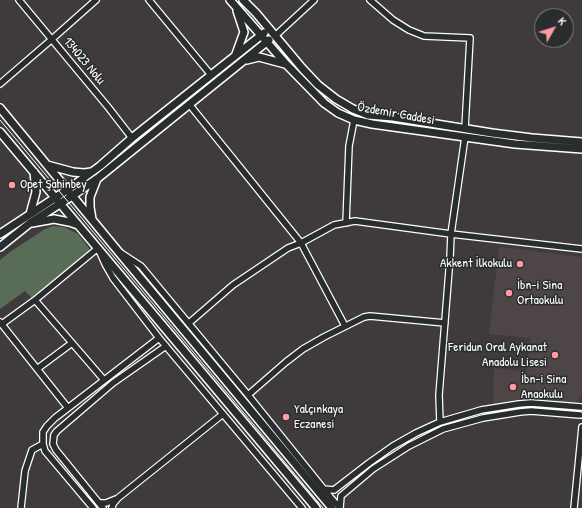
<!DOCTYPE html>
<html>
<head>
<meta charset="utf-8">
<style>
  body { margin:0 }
  #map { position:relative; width:582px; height:508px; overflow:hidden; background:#3f3b3c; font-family:"Patrick Hand",sans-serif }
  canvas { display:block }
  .north { position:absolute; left:534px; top:8px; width:40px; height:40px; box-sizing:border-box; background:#2a2d2e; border:1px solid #7f8182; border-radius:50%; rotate:51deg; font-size:11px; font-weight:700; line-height:16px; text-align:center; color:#fff }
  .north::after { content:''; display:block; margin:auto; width:14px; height:18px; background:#ff9aa2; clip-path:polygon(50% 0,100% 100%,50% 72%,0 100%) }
</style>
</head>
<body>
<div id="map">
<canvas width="582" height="508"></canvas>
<div class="north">K</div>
</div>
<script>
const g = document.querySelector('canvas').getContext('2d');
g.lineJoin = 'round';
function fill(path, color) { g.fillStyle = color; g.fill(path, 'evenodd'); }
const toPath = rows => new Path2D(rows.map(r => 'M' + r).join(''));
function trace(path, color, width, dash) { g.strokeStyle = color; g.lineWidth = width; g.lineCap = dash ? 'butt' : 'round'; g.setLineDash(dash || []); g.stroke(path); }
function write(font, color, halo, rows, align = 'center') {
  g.font = font + ' "Patrick Hand",sans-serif'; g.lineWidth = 3; g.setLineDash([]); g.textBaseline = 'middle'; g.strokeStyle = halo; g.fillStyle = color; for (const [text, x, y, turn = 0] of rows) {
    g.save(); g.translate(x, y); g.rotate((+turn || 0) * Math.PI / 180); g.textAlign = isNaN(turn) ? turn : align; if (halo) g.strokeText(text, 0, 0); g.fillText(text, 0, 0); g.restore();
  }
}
fill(toPath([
  [499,247,582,257,582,389,581,397,574,403,547,400,530,401,493,404,494,368,526,372,530,338,489,334]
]), '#4e4546');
fill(toPath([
  [53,226,64,227,78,234,91,251,32,298,25,291,0,309,0,260,10,252,45,229]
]), '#596c57');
const minor = toPath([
  [19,0,108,107,132,138],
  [149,0,211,75],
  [370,0,393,20,409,30,424,36,470,38,465,128],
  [275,36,314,0],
  [0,84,51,40,96,0],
  [189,104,301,243,345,326],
  [346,223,349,146,354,120],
  [121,253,141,266,248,395,331,498,340,508],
  [35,300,104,380],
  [0,322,68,408],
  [189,323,233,285,288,248,301,243,334,225,355,221,451,234,582,249],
  [2,324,35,300,98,248,105,264,113,278,159,338,302,508],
  [37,369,72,343],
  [248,395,286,362,303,349,324,337,364,317,370,316,445,323],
  [440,422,439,395,450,258,451,234,465,137],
  [324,489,334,490,369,463,393,446,416,433,440,422,481,410,519,404,531,403,581,407],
  [99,503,106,503,116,499],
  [21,508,25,471,32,450,43,444],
  [93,508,45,451,43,444,43,432,47,426,55,418,159,338],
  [103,508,56,450,53,444,54,435,57,431,113,383,166,346],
  [112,508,113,504,118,498,223,414],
  [340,508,341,496,373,469,409,446,443,429,483,418,520,412,531,411,580,415],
  [574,508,582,427]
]);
const major = toPath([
  [230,0,286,64,324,103,338,113,354,120,372,124,515,144,582,149],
  [243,0,256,13,302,68,318,85,336,99,353,109,368,115,393,117,492,133,532,138,582,142],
  [236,54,244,32,237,11],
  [247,60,259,57,285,64],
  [0,108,117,250,332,508],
  [0,132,316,508],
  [47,165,73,172,84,173,91,172],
  [30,214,36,192,34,172],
  [92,219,90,207,90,197,97,179],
  [32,223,54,219,69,222,78,225],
  [0,234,67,190,100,166,132,138,264,33],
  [0,247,30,223,72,196,98,178,269,40]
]);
trace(minor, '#fff', 8);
trace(major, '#fff', 10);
trace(minor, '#2a2d2e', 5.5);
trace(major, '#2a2d2e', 7);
trace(toPath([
  [0,120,323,508]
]), '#fff', 1);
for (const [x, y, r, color] of [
  [12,185,4,"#ff9aa2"],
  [520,264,4,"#ff9aa2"],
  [509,293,4,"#ff9aa2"],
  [555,355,4,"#ff9aa2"],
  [513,387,4,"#ff9aa2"],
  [286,417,4,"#ff9aa2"]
]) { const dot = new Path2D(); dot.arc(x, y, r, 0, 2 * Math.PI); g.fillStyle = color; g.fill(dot); trace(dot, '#2a2d2e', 1.5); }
write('13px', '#fff', '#2a2d2e', [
  ["134023 Nolu",84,61,50],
  ["Özdemir Caddesi",396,114,10]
]);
write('13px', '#fff', '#2a2d2e', [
  ["Opet Şahinbey",20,185],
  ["Akkent İlkokulu",512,264,"right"],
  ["İbn-i Sina",517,286],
  ["Ortaokulu",517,301],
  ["Feridun Oral Aykanat",547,348,"right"],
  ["Anadolu Lisesi",547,363,"right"],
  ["İbn-i Sina",521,380],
  ["Anaokulu",521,395],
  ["Yalçınkaya",294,410],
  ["Eczanesi",294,425]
], 'left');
</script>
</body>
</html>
